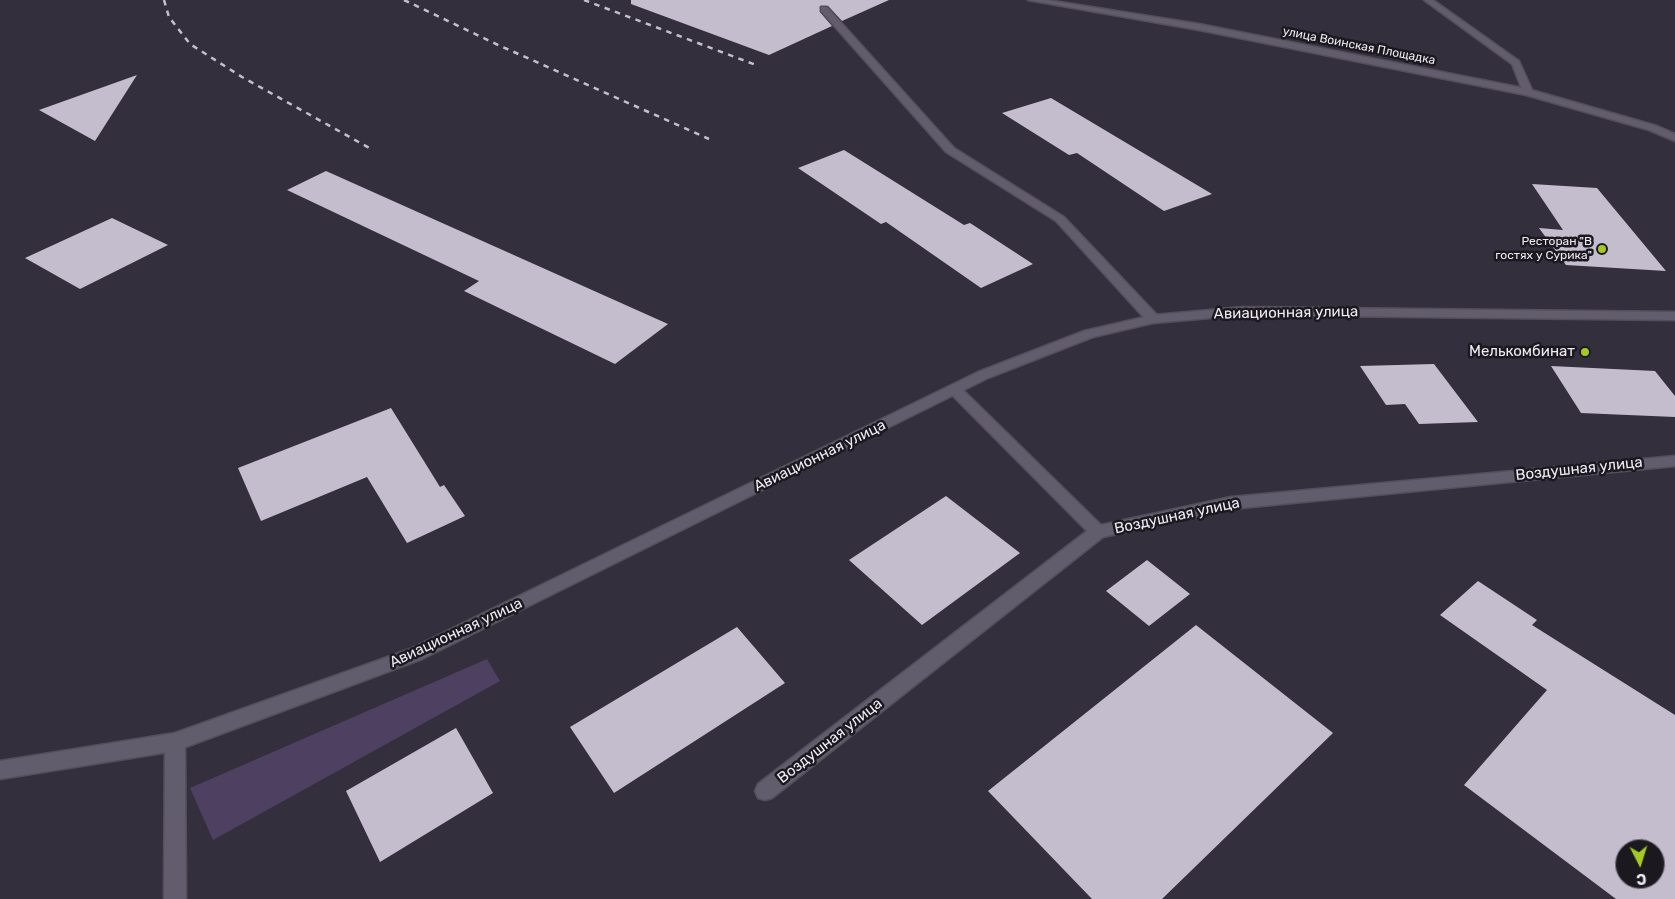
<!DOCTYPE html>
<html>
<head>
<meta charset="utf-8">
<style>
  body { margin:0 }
  #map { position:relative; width:1675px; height:899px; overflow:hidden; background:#342f3d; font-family:Rubik,sans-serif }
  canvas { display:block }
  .north { position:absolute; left:1615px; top:839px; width:50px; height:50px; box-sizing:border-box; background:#1b181f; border:1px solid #6f6c74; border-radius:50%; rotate:175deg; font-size:14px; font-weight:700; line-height:20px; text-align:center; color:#eeebf4 }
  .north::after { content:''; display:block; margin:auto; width:18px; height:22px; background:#a4c824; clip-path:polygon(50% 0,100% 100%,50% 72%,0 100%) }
</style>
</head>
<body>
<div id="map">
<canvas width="1675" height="899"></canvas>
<div class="north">С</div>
</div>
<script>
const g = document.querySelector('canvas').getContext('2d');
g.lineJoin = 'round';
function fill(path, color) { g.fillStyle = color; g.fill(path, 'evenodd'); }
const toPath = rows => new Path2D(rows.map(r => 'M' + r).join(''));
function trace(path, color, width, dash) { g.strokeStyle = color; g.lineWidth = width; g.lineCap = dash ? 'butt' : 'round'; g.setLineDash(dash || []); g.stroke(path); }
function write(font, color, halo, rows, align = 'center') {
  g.font = font + ' Rubik,sans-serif'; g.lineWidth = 5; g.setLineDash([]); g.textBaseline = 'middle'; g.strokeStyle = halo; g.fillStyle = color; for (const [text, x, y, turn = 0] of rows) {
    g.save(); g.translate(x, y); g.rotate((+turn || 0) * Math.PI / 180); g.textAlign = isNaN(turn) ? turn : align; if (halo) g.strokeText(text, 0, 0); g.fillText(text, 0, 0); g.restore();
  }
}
fill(toPath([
  [487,659,500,681,213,840,190,788]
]), '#4d4061');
fill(toPath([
  [631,0,889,0,842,21,828,6,820,6,820,12,832,26,769,55,631,4],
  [137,75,95,141,39,110],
  [1051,98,1212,194,1164,211,1077,153,1069,155,1002,113],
  [844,150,964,225,970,223,1033,264,981,288,886,222,881,224,798,168],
  [326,171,668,324,615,364,464,291,479,281,287,190],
  [1532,184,1597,188,1666,271,1566,265,1539,228,1563,230],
  [112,218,168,245,80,289,25,258],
  [1434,364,1478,422,1419,424,1405,404,1386,405,1360,366],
  [1551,366,1655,371,1675,396,1675,417,1581,413],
  [391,408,440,487,444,485,465,516,407,543,367,477,261,521,238,468],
  [946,496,1020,553,922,625,849,560],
  [1147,560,1190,594,1149,626,1106,591],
  [1478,581,1537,620,1532,625,1675,715,1675,899,1616,899,1464,785,1547,690,1440,615],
  [1625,849,1655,849,1655,879,1625,879],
  [1196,625,1333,733,1162,899,1092,899,988,791],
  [737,627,785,683,614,793,570,727],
  [456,728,493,793,380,862,346,791]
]), '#c3bdce');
const service = toPath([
  [1424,0,1433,0,1519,61,1533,92,1531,94,1523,92,1512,64,1424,0],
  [175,733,182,736,185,742,186,899,164,899,165,742,168,736,175,733]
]);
const minor = toPath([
  [1028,0,1047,0,1199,24,1528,89,1657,126,1675,134,1675,141,1649,130,1526,95,1199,30,1028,0],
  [821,7,827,7,954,148,1064,217,1158,316,1160,319,1158,322,1148,322,1056,221,946,152,821,11,821,7],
  [954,384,959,386,1101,525,1231,497,1675,456,1675,466,1231,509,1103,537,772,798,765,800,758,798,755,791,758,784,1087,531,949,392,947,389,954,384]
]);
const secondary = toPath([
  [1244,307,1675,312,1675,320,1244,315,1153,323,1093,337,988,378,422,659,175,751,0,779,0,761,175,733,410,649,978,372,1084,331,1153,315,1244,307]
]);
trace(service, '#534e5a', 3);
trace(minor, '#534e5a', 3);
trace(secondary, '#534e5a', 3);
fill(service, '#625d6c');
fill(minor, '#625d6c');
fill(secondary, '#625d6c');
trace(toPath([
  [164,0,169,17,190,44,242,77,373,150],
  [404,0,496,44,709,139],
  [584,0,756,65]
]), '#c4c0ca', 2.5, [5.5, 5.5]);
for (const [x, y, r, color] of [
  [1602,249,5,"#a4c824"],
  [1585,352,5,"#a4c824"]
]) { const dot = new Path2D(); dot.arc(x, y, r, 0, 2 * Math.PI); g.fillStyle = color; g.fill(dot); trace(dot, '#1b181f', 2); }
write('12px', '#eeebf4', '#1b181f', [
  ["улица Воинская Площадка",1359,46,11]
]);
write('12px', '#eeebf4', '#1b181f', [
  ["Ресторан \"В",1592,242],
  ["гостях у Сурика\"",1592,256]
], 'right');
write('15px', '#eeebf4', '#1b181f', [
  ["Авиационная улица",1286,313,-1],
  ["Авиационная улица",820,456,-26],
  ["Воздушная улица",1579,469,-6],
  ["Воздушная улица",1177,516,-12],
  ["Авиационная улица",456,633,-25],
  ["Воздушная улица",830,741,-38]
]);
write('15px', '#eeebf4', '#1b181f', [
  ["Мелькомбинат",1575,352]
], 'right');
</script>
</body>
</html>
